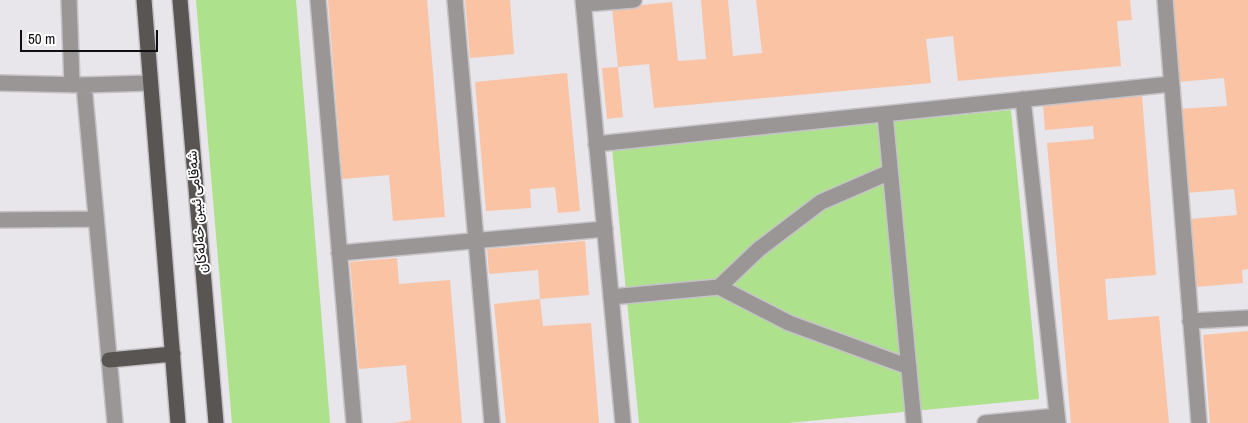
<!DOCTYPE html>
<html>
<head>
<meta charset="utf-8">
<style>
  body { margin:0 }
  #map { position:relative; width:1248px; height:423px; overflow:hidden; background:#e8e5eb; font-family:"Archivo Narrow",sans-serif }
  canvas { display:block }
  .scale { position:absolute; left:20px; top:30px; width:138px; height:22px; box-sizing:border-box; border:2px solid #0f0e10; border-top:0; padding-left:6px; font-size:15px; line-height:18px; white-space:nowrap; color:#0f0e10; -webkit-text-stroke:4px #fff; paint-order:stroke }
</style>
</head>
<body>
<div id="map">
<canvas width="1248" height="423"></canvas>
<div class="scale">50 m</div>
</div>
<script>
const g = document.querySelector('canvas').getContext('2d');
g.lineJoin = 'round';
function fill(path, color) { g.fillStyle = color; g.fill(path, 'evenodd'); }
const toPath = rows => new Path2D(rows.map(r => 'M' + r).join(''));
function trace(path, color, width, dash) { g.strokeStyle = color; g.lineWidth = width; g.lineCap = dash ? 'butt' : 'round'; g.setLineDash(dash || []); g.stroke(path); }
function write(font, color, halo, rows, align = 'center') {
  g.font = font + ' "Archivo Narrow",Vazirmatn,sans-serif'; g.lineWidth = 4; g.setLineDash([]); g.textBaseline = 'middle'; g.strokeStyle = halo; g.fillStyle = color; for (const [text, x, y, turn = 0] of rows) {
    g.save(); g.translate(x, y); g.rotate((+turn || 0) * Math.PI / 180); g.textAlign = isNaN(turn) ? turn : align; if (halo) g.strokeText(text, 0, 0); g.fillText(text, 0, 0); g.restore();
  }
}
fill(toPath([
  [196,0,296,0,330,423,232,423],
  [1011,110,1039,399,788,423,639,423,612,148]
]), '#ade18b');
fill(toPath([
  [328,0,427,0,445,217,393,221,389,175,342,179],
  [465,0,510,0,514,54,470,58],
  [701,0,728,0,733,56,762,53,756,0,1130,0,1132,20,1117,21,1121,66,958,81,953,36,926,39,931,83,654,108,649,64,618,67,612,8,672,2,678,61,706,59],
  [1170,0,1248,0,1248,269,1242,270,1243,283,1195,287,1189,219,1237,215,1234,189,1186,193,1179,109,1227,106,1224,78,1177,82],
  [618,67,623,117,607,119,602,68],
  [567,73,580,211,558,213,555,187,530,189,531,208,486,211,475,82],
  [1142,96,1156,275,1105,279,1108,320,1159,316,1169,423,1071,423,1047,143,1094,139,1093,126,1045,130,1043,104],
  [585,241,589,295,540,299,538,270,489,274,487,249],
  [397,258,399,284,450,280,462,423,394,423,411,420,406,365,359,369,350,262],
  [540,299,543,326,591,323,599,423,506,423,494,304],
  [1248,331,1248,423,1210,423,1203,335]
]), '#f9c3a4');
const minor = toPath([
  [69,0,72,85],
  [318,0,354,423],
  [455,0,492,423],
  [583,0,623,423],
  [1165,0,1199,423],
  [584,4,634,0],
  [0,83,84,85,115,423],
  [84,85,150,83],
  [1023,99,1058,423],
  [885,114,914,423],
  [596,144,1171,84],
  [0,220,96,219],
  [339,253,605,229],
  [719,287,759,249,821,202,890,172],
  [611,297,719,287,789,323,909,367],
  [1190,321,1248,318],
  [985,423,1057,416]
]);
const major = toPath([
  [144,0,178,423],
  [180,0,216,423],
  [109,360,173,354]
]);
trace(minor, '#c5c3c8', 18);
trace(major, '#c5c3c8', 18);
trace(minor, '#999695', 15);
trace(major, '#595553', 15);
write('14px', '#0f0e10', '#fff', [
  ["شەقامی ئیبن خەلەکان",198,212,-95]
]);
</script>
</body>
</html>
